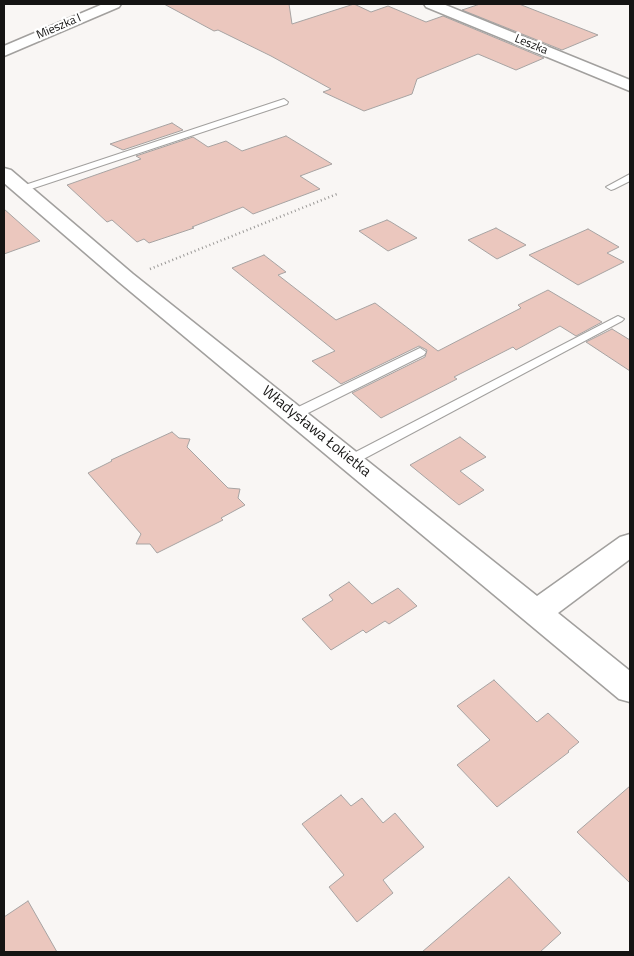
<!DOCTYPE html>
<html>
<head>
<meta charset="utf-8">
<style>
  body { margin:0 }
  #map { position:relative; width:634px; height:956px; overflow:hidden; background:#f9f6f4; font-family:"Titillium Web",sans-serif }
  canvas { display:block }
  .frame { position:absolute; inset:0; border:5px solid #151413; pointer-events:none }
</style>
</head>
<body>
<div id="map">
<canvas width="634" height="956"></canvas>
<div class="frame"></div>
</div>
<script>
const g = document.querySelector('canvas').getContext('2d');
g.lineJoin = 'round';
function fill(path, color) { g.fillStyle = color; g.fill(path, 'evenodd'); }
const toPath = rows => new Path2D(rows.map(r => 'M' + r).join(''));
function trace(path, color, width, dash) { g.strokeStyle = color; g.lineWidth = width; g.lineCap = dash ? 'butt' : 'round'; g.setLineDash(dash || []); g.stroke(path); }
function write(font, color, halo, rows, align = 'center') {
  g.font = font + ' "Titillium Web",sans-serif'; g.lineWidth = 4.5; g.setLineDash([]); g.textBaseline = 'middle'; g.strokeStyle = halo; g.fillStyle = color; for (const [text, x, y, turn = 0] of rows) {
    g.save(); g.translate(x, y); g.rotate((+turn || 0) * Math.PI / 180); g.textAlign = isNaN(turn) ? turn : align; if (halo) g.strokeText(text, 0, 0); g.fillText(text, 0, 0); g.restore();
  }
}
const building = toPath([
  [164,4,289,4,292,24,354,4,371,12,388,6,426,22,443,16,544,58,516,70,478,54,417,79,412,94,364,111,323,92,331,89,271,56,218,30,214,31,164,4],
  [480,4,519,4,598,35,562,50,462,10,480,4],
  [172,123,183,130,123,150,110,144,172,123],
  [286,136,332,164,300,176,320,189,253,214,243,207,192,227,194,228,149,243,144,239,137,242,112,220,107,222,67,185,141,159,136,156,193,137,208,147,226,141,242,151,286,136],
  [4,209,40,241,4,254,4,209],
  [387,220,391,222,417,238,388,251,359,231,387,220],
  [496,228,526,245,497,259,468,240,496,228],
  [588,229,619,247,607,253,624,262,578,285,529,255,588,229],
  [264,255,286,272,278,275,336,320,375,303,438,351,521,308,518,305,548,290,602,322,576,336,560,326,516,350,513,347,454,377,457,379,381,418,352,393,425,357,427,350,419,346,341,384,312,361,335,351,232,268,264,255],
  [612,329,630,340,630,371,586,342,612,329],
  [172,432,179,438,190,439,187,447,228,488,240,489,238,498,245,505,221,518,223,520,157,553,150,544,136,544,141,534,88,473,112,461,111,460,172,432],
  [460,437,486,457,460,471,484,490,459,505,410,465,460,437],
  [349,582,372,604,398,588,417,606,389,624,385,621,366,633,363,630,331,650,302,619,333,600,329,595,349,582],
  [494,680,537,722,548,713,579,742,568,751,569,752,497,807,457,765,490,740,457,706,494,680],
  [630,786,630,883,577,832,630,786],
  [341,795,351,806,362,798,383,823,395,813,424,847,383,880,393,893,357,922,329,887,344,875,302,824,341,795],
  [509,877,561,933,540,952,422,952,509,877],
  [28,901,57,952,4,952,4,917,28,901]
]);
fill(building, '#ebc7be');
trace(building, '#a7a3a2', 1);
const lane = toPath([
  [284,99,288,102,287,104,25,191,22,192,17,189,19,187,284,99],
  [630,174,630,181,614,189,611,190,606,187,630,174],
  [618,316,624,319,622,321,356,463,351,465,346,463,344,460,346,457,618,316],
  [420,348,426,352,424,355,300,417,295,418,289,414,290,411,420,348]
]);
const street = toPath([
  [103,4,121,4,119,7,4,56,4,46,103,4],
  [424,4,443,4,630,80,630,91,426,7,424,4],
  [4,168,11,170,133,274,537,596,620,537,630,534,630,559,558,613,630,671,630,702,619,699,119,282,4,183,4,168]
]);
trace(lane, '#a2a09e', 2);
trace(street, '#a2a09e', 3);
trace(toPath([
  [150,269,337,194]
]), '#999795', 2.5, [1, 3]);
fill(lane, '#fff');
fill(street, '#fff');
write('12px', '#151413', '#fff', [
  ["Mieszka I",59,27,-23],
  ["Leszka",531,45,22]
]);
write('15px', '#151413', '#fff', [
  ["Władysława Łokietka",316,432,39]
]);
</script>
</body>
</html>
